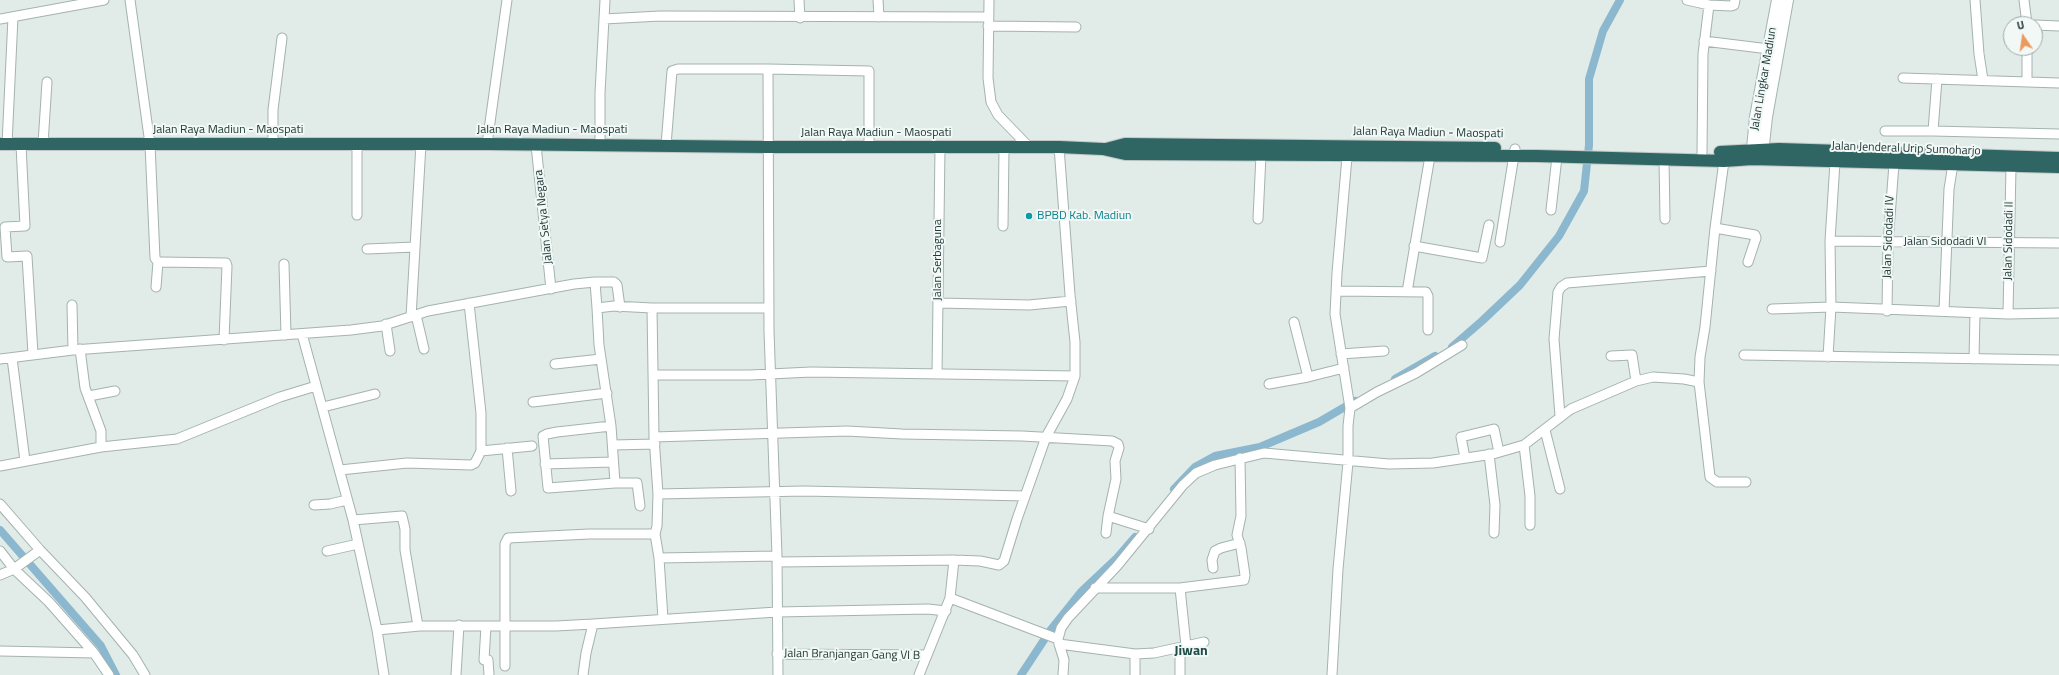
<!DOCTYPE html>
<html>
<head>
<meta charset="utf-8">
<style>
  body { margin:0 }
  #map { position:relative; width:2059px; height:675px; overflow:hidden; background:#e1ebe8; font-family:"Titillium Web",sans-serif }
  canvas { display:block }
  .north { position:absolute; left:2003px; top:16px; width:40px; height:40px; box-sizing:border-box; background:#f1f8f5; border:1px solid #9eaca9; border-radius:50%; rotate:347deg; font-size:11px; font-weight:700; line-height:16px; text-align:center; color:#223b38 }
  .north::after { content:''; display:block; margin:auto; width:14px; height:18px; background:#ec995e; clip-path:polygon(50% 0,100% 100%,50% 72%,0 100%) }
</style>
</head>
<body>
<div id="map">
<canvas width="2059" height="675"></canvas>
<div class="north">U</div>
</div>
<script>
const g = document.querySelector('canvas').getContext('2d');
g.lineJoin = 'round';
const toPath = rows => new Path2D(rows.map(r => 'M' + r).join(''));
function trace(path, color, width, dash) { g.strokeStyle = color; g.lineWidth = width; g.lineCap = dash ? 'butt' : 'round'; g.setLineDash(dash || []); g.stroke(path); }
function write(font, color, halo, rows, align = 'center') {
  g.font = font + ' "Titillium Web",sans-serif'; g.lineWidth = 4; g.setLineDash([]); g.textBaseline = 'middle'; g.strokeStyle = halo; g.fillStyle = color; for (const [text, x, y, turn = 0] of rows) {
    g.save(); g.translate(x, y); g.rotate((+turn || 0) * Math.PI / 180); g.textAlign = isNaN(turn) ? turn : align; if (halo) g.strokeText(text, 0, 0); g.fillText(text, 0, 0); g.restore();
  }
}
trace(toPath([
  [1452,347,1482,321,1520,285,1559,236,1584,191,1589,145,1589,79,1603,31,1620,0],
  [1395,379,1435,356],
  [1174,489,1195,467,1215,456,1260,447,1319,422,1355,401],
  [0,530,101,646,116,675],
  [1049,632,1081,592,1116,559,1135,537],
  [1021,675,1044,640]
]), '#8bb8ce', 8);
const street = toPath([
  [130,0,150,144,155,258,158,262,161,262,226,263,227,266,224,340],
  [799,0,800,18],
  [878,0,879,17],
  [989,0,988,78,991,102,998,115,1029,147],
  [1687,0,1709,5,1703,54,1702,153],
  [1975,0,1979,54,1983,80],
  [2024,0,2027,24],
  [1709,5,1731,6,1734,5,1735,0],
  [0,19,104,0],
  [604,19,660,16,988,17],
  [2035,25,2059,26],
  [988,26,1076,27],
  [1704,41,1769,49],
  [2027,48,2027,82],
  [1903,78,2059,83],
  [1937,79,1933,131,2059,134],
  [1885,131,1933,131],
  [7,144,13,17],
  [43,144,47,82],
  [273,144,273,110,282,38],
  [487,144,507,0],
  [21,145,25,226,5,227,7,257,27,256,33,354],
  [536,145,551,289],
  [600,145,600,93,605,0],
  [666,145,672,71,678,69,768,69],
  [1664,159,1665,219],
  [1724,161,1715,228,1705,327,1700,357,1699,382,1710,477,1717,482,1746,482],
  [1551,210,1557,157],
  [357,215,357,145],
  [1258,219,1261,155],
  [1003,226,1004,148],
  [1715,228,1755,235,1756,238,1748,262],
  [1830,241,2059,243],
  [1500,242,1515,149],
  [1414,246,1482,258,1489,225],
  [367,249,415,247],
  [284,264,286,335],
  [595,282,597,308],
  [156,287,158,262],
  [1337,291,1426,292,1428,296,1428,330],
  [1407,292,1430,156],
  [469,303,481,413,481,451],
  [939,303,1029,305,1071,301],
  [72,305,73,350],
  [652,308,769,308],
  [1772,309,1831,307,2008,314,2059,313],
  [1887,311,1888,243,1894,164],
  [1944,311,1949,189,1953,164],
  [2008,314,2011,167],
  [416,315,424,349],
  [411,317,421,144],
  [1294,322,1308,377],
  [386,324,390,351],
  [302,334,353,520,377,630,420,626,556,626,593,624],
  [1341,354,1384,351],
  [1744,355,2059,360],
  [1611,356,1632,355,1636,381],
  [1828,357,1831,307,1830,241,1835,162],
  [12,358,25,461],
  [0,359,73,350,351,330,382,326,428,311,574,284,595,282,614,282,617,285,620,307],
  [1974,359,1975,313],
  [555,364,601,359],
  [937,374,940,147],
  [653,375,750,375,811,372,1075,376],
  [1269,384,1308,377,1344,368],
  [89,396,115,391],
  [533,402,607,393],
  [323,407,375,394],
  [1350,408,1377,392,1416,373,1462,345],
  [1560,416,1554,339,1558,292,1561,287,1567,283,1711,271],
  [611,426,615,483,637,483,640,506],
  [1545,430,1560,489],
  [654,437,847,431,902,434,1022,436,1112,441,1118,444,1119,448,1115,461,1116,479,1108,516,1149,529],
  [613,445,655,444],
  [1524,445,1530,496,1530,525],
  [101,447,177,439,280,397,316,386],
  [507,448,511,491],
  [1489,454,1495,505,1494,533],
  [1465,458,1461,437,1494,429,1499,452],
  [545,464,612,462],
  [0,466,101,447,101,431,85,388,80,349],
  [340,470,407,463,471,465,475,463,481,451,532,446],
  [615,483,548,488,543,436,547,434,557,432,611,426,599,345,597,308,614,306,652,308,654,437,658,494,657,526,655,534,659,558,663,619],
  [658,494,805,491,1025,496],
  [0,504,40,550,85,597,133,655,145,675],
  [314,505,330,504,347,500],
  [353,520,402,516,405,529,405,550,418,626],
  [1106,533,1108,516],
  [0,551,14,569,49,602,94,653,109,675],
  [327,551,358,544],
  [659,558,777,556],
  [777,562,954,560,980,561,999,565,1004,561,1017,519,1046,437,1067,399,1075,376,1075,342,1070,295,1059,147],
  [1213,568,1212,560,1215,551,1221,548,1240,543],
  [0,575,14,569,40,550],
  [1095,588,1180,588,1244,580,1245,575,1241,548,1237,535,1241,516,1240,458],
  [1180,588,1186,646,1204,642],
  [950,598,1058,639],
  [486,626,484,660,488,660,489,675],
  [377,630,384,675],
  [1059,644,1064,660,1063,675],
  [1186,646,1154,653,1135,654,1059,644,1058,639,1061,628,1068,618,1117,566,1183,485,1196,473,1215,465,1264,453,1389,464,1433,463,1493,454,1524,445,1571,409,1636,381,1653,377,1684,379,1699,382],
  [1180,648,1180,675],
  [0,651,94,653],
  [777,654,927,655],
  [505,666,505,544,508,538,589,534,655,534],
  [456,675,459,625],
  [583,675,586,653,593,624,777,612,928,609,946,611],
  [778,675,777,556,769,331,768,69,869,71,869,147],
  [919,675,950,598,954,560],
  [1135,675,1135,654],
  [1332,675,1338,569,1348,462,1348,426,1350,408,1335,314,1337,273,1347,157]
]);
const secondary = toPath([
  [1752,159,1756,117,1778,0],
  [1763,159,1763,144,1766,117,1787,0]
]);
const highway = toPath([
  [0,144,487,144,767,147,1059,147,1103,149,1125,154,1537,156,1724,161,1752,159,2059,167],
  [1106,149,1125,144,1495,148],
  [1720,152,1779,149,2059,158]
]);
trace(street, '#a4b3b0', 11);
trace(secondary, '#a0b6b2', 14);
trace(highway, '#c1c8c7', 14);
trace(street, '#fff', 9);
trace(secondary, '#fff', 12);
trace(highway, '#2f6664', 12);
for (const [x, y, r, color] of [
  [1029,216,4,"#0f9aa8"]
]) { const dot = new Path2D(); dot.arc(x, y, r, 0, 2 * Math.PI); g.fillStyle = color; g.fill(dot); trace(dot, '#f1f8f5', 1.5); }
write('12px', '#223b38', '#f1f8f5', [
  ["Jalan Lingkar Madiun",1764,79,-80],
  ["Jalan Raya Madiun - Maospati",228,130],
  ["Jalan Raya Madiun - Maospati",552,130],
  ["Jalan Raya Madiun - Maospati",876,133],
  ["Jalan Raya Madiun - Maospati",1428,133,1],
  ["Jalan Jenderal Urip Sumoharjo",1906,149,2],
  ["Jalan Setya Negara",544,217,-96],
  ["Jalan Sidodadi IV",1889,237,-88],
  ["Jalan Sidodadi II",2009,241,-89],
  ["Jalan Sidodadi VI",1945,242],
  ["Jalan Serbaguna",938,260,-90],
  ["Jalan Branjangan Gang VI B",852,655,1]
]);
write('12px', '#0d838f', '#f1f8f5', [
  ["BPBD Kab. Madiun",1037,216]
], 'left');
write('bold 14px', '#1f4c49', '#f1f8f5', [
  ["Jiwan",1191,652]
]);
</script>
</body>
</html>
